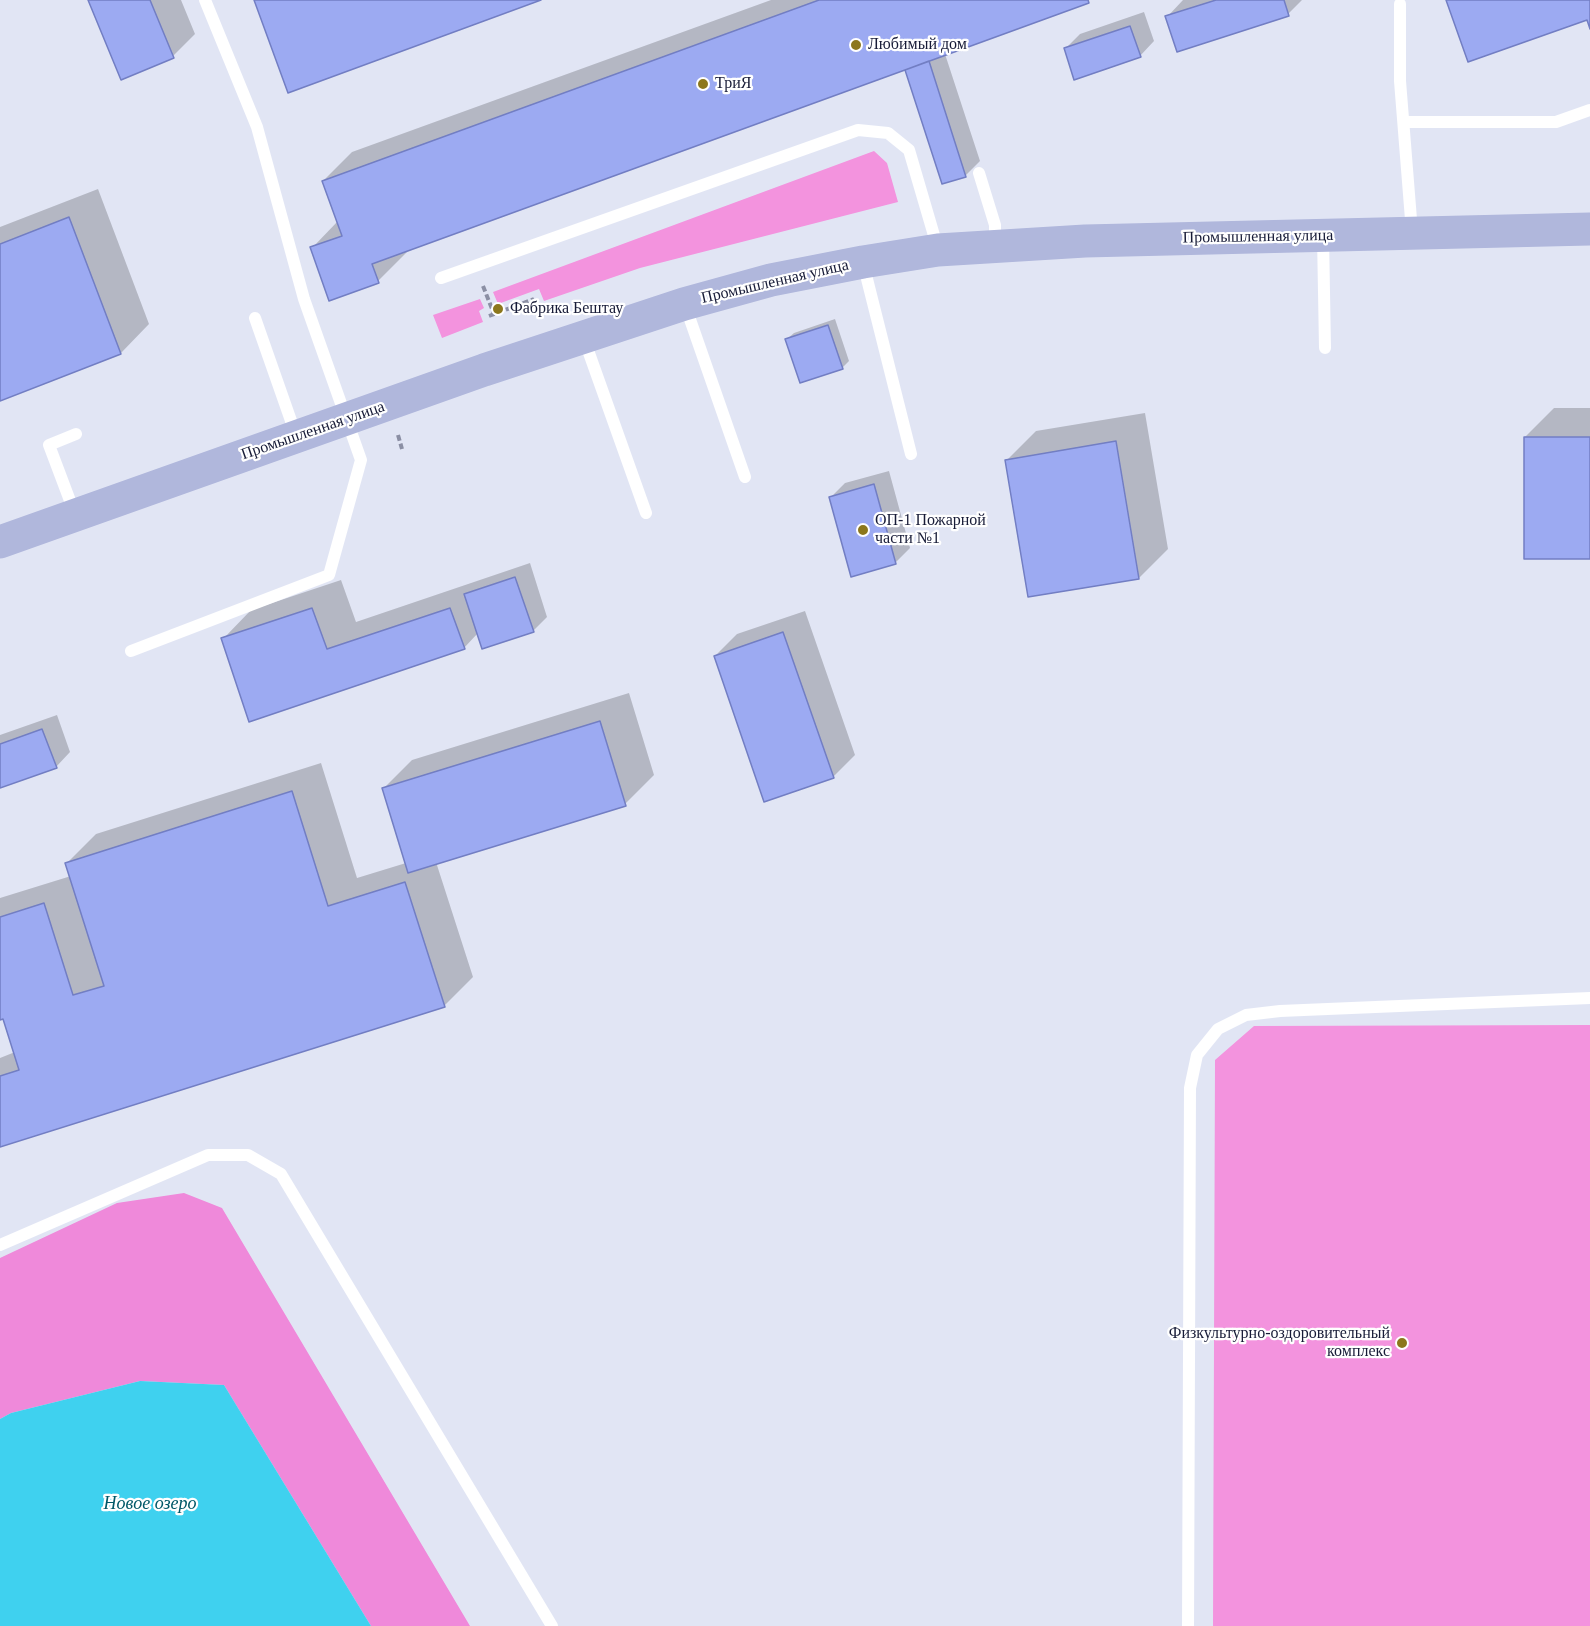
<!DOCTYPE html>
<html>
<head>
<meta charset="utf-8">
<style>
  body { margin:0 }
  canvas { display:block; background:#e1e5f4 }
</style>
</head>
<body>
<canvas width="1590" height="1626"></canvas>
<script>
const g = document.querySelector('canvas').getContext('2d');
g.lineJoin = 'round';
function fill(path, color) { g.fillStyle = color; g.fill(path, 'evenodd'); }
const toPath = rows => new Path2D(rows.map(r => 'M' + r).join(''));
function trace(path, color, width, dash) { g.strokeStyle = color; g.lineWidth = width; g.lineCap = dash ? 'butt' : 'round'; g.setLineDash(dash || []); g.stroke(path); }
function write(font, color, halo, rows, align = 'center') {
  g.font = font + ' Georgia,serif'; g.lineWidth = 4.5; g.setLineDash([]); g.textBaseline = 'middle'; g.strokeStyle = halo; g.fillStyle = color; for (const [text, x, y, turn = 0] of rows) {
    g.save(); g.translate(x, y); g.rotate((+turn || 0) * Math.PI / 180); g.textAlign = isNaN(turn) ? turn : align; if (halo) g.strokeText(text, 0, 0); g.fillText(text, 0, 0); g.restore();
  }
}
fill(toPath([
  [874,151,887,163,898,202,640,268,544,301,539,289,498,304,493,292],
  [480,299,484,308,479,311,483,322,442,338,433,315],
  [1590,1025,1590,1626,1213,1626,1215,1060,1254,1026]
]), '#f393de');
fill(toPath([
  [184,1193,222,1208,470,1626,371,1626,224,1385,140,1381,11,1413,0,1419,0,1258,117,1203]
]), '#ef89da');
fill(toPath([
  [140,1381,224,1385,371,1626,0,1626,0,1419,11,1413]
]), '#3fd1ef');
fill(toPath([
  [89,0,181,0,195,34,173,56],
  [771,0,1090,0,945,54,980,161,966,175,943,182,906,68,406,250,407,252,378,281,312,248,338,221,323,181,352,152],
  [1183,0,1302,0,1288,14,1167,17],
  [1144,12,1154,41,1140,56,1065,49,1080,34],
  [98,189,149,324,121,353,0,399,0,227],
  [835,319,849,361,842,368,787,339,794,333],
  [1554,408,1590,408,1590,557,1525,437],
  [1145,413,1168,549,1139,578,1007,460,1036,431],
  [889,471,910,548,896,562,852,575,830,498,845,483],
  [530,563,547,617,533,631,478,633,464,648,250,720,223,639,251,610,341,580,356,622],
  [805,611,855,755,833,777,715,656,737,634],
  [629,693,654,775,625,804,436,862,473,977,444,1006,0,1145,0,1058,15,1052,4,1018,0,1019,0,898,71,876,67,863,96,834,321,763,357,878,406,863,383,789,412,760],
  [57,715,70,752,56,767,0,787,0,735]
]), '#0003');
const building = toPath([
  [88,0,150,0,174,58,121,80,88,0],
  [254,0,541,0,288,93,254,0],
  [819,0,1088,0,1089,3,372,264,379,283,329,301,310,247,342,236,322,181,819,0],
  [1216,0,1284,0,1289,16,1177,52,1165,16,1216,0],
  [1446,0,1590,0,1590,29,1587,20,1468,62,1446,0],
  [1130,26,1141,57,1074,80,1064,48,1130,26],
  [929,61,966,177,942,184,905,70,929,61],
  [69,217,121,354,0,401,0,244,69,217],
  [828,325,843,369,800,383,785,339,828,325],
  [1524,437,1590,437,1590,559,1524,559,1524,437],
  [1116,441,1139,579,1028,597,1005,460,1116,441],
  [874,484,896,564,851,577,829,497,874,484],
  [515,577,534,632,482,649,464,594,515,577],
  [312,608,327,649,450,608,465,649,249,722,221,638,312,608],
  [783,632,834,778,764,802,714,656,783,632],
  [600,721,626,806,408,873,382,788,600,721],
  [42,729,57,768,0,788,0,744,42,729],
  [292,791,328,906,405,882,445,1007,0,1147,0,1076,19,1070,3,1019,0,1020,0,917,44,903,73,995,104,986,65,863,292,791]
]);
fill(building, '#9caaf2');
trace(building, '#727ec3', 1.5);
trace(toPath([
  [483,286,494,314],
  [489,316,534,299],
  [398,435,402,449]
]), '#8b8fa4', 4, [6, 3]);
trace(toPath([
  [1400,4,1400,81,1412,232],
  [1404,122,1556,122,1590,110],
  [979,173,995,225,995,244],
  [1323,236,1325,348],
  [863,263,911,454],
  [441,278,858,130,888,133,909,150,938,249],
  [685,305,745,477],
  [255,318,296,435],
  [584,339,646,513],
  [75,514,49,445,76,434],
  [131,651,329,575,361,460,304,299,257,127,205,0],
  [0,1245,208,1155,248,1155,281,1174,552,1626],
  [1188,1626,1190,1088,1197,1055,1218,1029,1246,1015,1280,1011,1590,998]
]), '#fff', 12);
trace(toPath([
  [0,542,484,370,684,304,771,280,863,262,938,250,1085,241,1590,229]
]), '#b0b7dc', 33);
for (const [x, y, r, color] of [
  [856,45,6,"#8c771c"],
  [703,84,6,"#8c771c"],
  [498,309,6,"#8c771c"],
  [863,530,6,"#8c771c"],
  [1402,1343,6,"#8c771c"]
]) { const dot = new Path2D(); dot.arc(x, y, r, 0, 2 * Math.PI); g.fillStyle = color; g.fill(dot); trace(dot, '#fff', 2); }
write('16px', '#171b37', '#fff', [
  ["Любимый дом",868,45],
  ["ТриЯ",715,84],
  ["Фабрика Бештау",510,309],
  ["ОП-1 Пожарной",875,521],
  ["части №1",875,539],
  ["Физкультурно-оздоровительный",1390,1334,"right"],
  ["комплекс",1390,1352,"right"]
], 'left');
write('16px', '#171b37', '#fff', [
  ["Промышленная улица",1258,237,-1],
  ["Промышленная улица",775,282,-13],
  ["Промышленная улица",313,431,-19]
]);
write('italic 18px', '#005868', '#fff', [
  ["Новое озеро",150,1504]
]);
</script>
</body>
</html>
